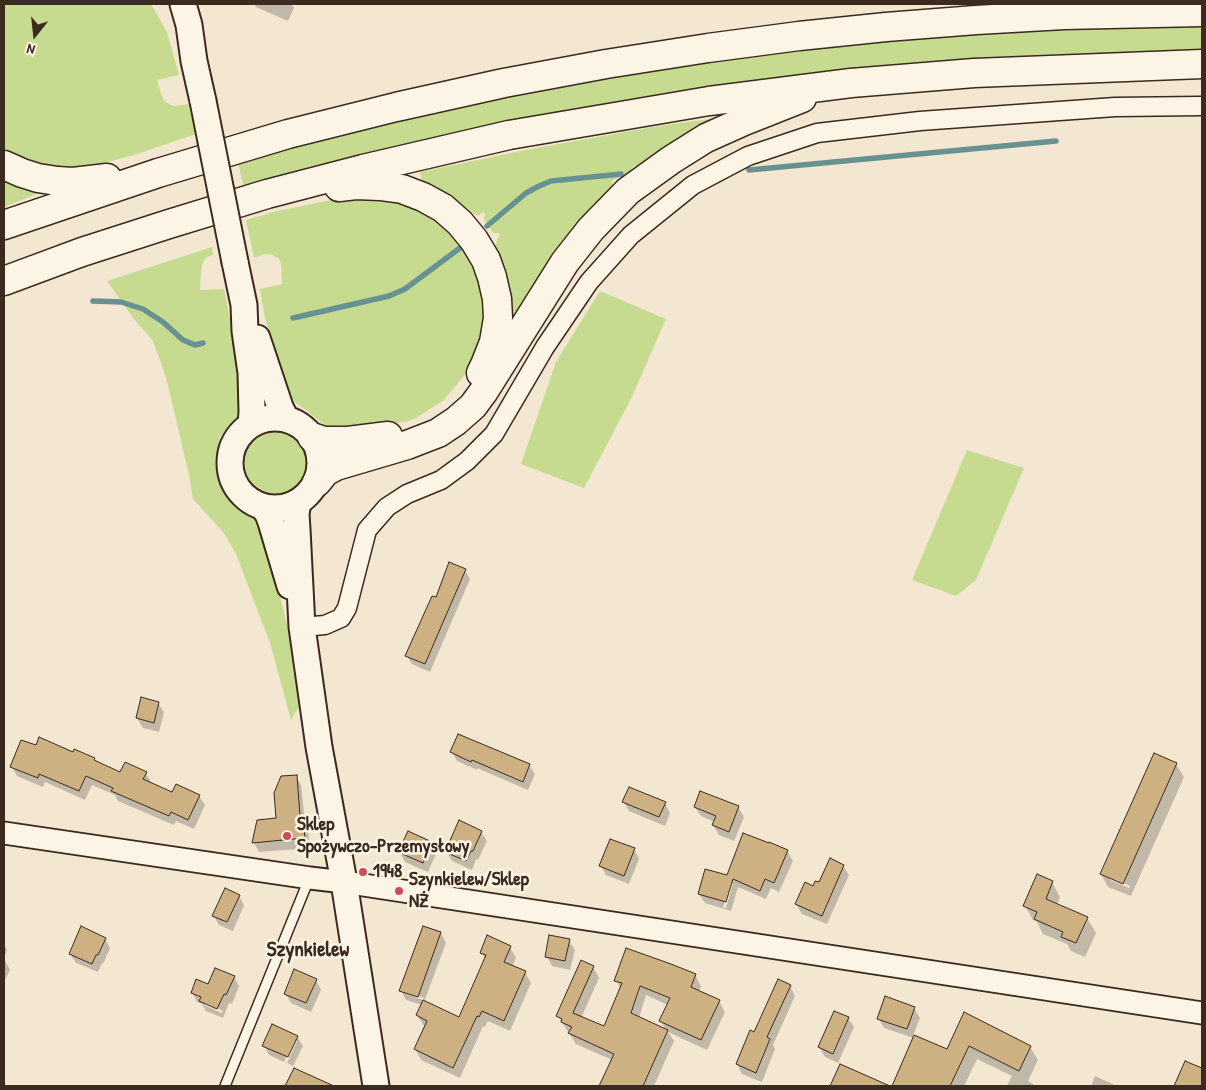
<!DOCTYPE html>
<html>
<head>
<meta charset="utf-8">
<style>
  body { margin:0 }
  #map { position:relative; width:1206px; height:1090px; overflow:hidden; background:#f3e7d1; font-family:"Patrick Hand",sans-serif }
  canvas { display:block }
  .frame { position:absolute; inset:0; border:5px solid #3b2a1e; pointer-events:none }
  .north { position:absolute; left:10px; top:10px; width:50px; height:50px; -webkit-text-stroke:4px #fcf5e5; paint-order:stroke; rotate:196deg; font-size:14px; font-weight:700; line-height:20px; text-align:center; color:#3b2a1e }
  .north::after { content:''; display:block; margin:auto; width:18px; height:22px; background:#3b2a1e; clip-path:polygon(50% 0,100% 100%,50% 72%,0 100%) }
</style>
</head>
<body>
<div id="map">
<canvas width="1206" height="1090"></canvas>
<div class="frame"></div>
<div class="north">N</div>
</div>
<script>
const g = document.querySelector('canvas').getContext('2d');
g.lineJoin = 'round';
function fill(path, color) { g.fillStyle = color; g.fill(path, 'evenodd'); }
const toPath = rows => new Path2D(rows.map(r => 'M' + r).join(''));
function trace(path, color, width, dash) { g.strokeStyle = color; g.lineWidth = width; g.lineCap = dash ? 'butt' : 'round'; g.setLineDash(dash || []); g.stroke(path); }
function write(font, color, halo, rows, align = 'center') {
  g.font = font + ' "Patrick Hand",sans-serif'; g.lineWidth = 5; g.setLineDash([]); g.textBaseline = 'middle'; g.strokeStyle = halo; g.fillStyle = color; for (const [text, x, y, turn = 0] of rows) {
    g.save(); g.translate(x, y); g.rotate((+turn || 0) * Math.PI / 180); g.textAlign = isNaN(turn) ? turn : align; if (halo) g.strokeText(text, 0, 0); g.fillText(text, 0, 0); g.restore();
  }
}
fill(toPath([
  [4,4,151,4,167,32,179,75,157,80,161,94,165,102,174,106,188,104,196,134,134,155,84,168,51,167,21,158,4,148],
  [1202,23,1202,51,1082,54,934,63,756,81,675,93,542,115,400,146,244,188,238,163,331,135,335,137,338,135,399,118,402,120,405,118,533,90,536,91,539,89,607,76,734,57,737,58,742,56,800,48,805,49,808,48,934,35,939,37,942,35,1002,31,1006,33,1009,31,1069,27,1073,29,1075,27],
  [710,119,714,122,643,166,633,166,632,170,612,181,613,188,516,318,512,317,509,288,505,270,495,246,497,240,500,235,498,233,493,233,484,219,485,214,483,212,478,216,438,189,422,181,420,172,525,150,658,126],
  [4,181,14,186,35,191,37,194,4,207],
  [372,193,434,211,476,260,485,308,483,339,470,368,444,400,418,417,409,421,361,429,329,428,296,403,288,397,265,318,260,289,282,284,281,263,279,259,273,255,265,254,254,258,246,220,273,212,351,196],
  [212,247,213,255,207,257,203,262,201,272,200,290,224,289,238,359,242,410,220,437,218,457,221,481,231,500,262,526,287,624,302,702,291,720,270,643,236,554,223,532,193,499,189,475,166,377,153,341,134,319,107,281],
  [600,291,666,319,631,399,584,488,521,464,556,362],
  '241 464a34 34 0 1 1 68 0a34 34 0 1 1-68 0Z',
  [967,450,1024,468,976,580,956,596,912,580]
]), '#c7db90');
fill(toPath([
  [254,4,291,4,294,8,288,21,256,7],
  [465,570,470,579,430,672,412,664,407,656,436,599],
  [158,703,164,712,159,732,143,728,137,718],
  [36,747,73,753,94,759,96,763,121,773,146,773,151,782,151,784,173,794,199,796,205,805,194,829,176,821,174,825,118,801,115,795,92,785,85,800,45,782,43,787,17,776,12,767],
  [452,752,529,765,535,774,528,790,477,768,477,770,457,761],
  [1154,755,1176,764,1184,777,1131,896,1108,887,1101,874],
  [1110,877,1130,886,1129,888,1110,880],
  [296,776,301,785,305,823,308,831,310,848,259,852,254,843,258,821,277,820],
  [624,802,665,803,670,813,665,826,629,811],
  [695,807,738,807,744,817,734,841,719,835,713,825,715,822,701,816],
  [481,832,487,841,478,860,476,859,472,870,452,861,446,851],
  [431,843,437,852,428,872,405,862,400,852],
  [634,849,639,859,629,884,606,875,601,866],
  [787,851,793,861,779,892,771,888,766,899,738,887,731,911,705,903,699,894,728,876],
  [730,883,733,883,726,908,723,908],
  [843,866,849,875,827,924,802,914,796,904,814,887,820,884],
  [1052,882,1060,897,1057,905,1087,918,1096,933,1085,957,1071,951,1067,944,1043,934,1037,922,1033,920,1025,906],
  [239,896,244,905,233,931,219,925,214,916],
  [441,933,446,943,424,1002,459,1018,486,960,481,952,510,947,516,958,512,967,525,972,531,983,510,1031,488,1021,485,1027,483,1026,460,1078,421,1060,415,1049,426,1027,424,1026,417,1015,422,1005,406,1000,401,990],
  [407,992,424,998,423,1000,407,994],
  [105,938,110,948,103,964,102,963,98,972,76,963,70,954],
  [569,941,575,950,570,970,552,966,547,957],
  [4,944,7,950,4,958],
  [4,959,10,970,4,982],
  [593,967,599,978,581,1018,604,1028,621,990,616,980,695,975,701,986,699,992,719,1001,725,1012,707,1050,668,1032,674,1041,654,1086,601,1086,612,1060,576,1044,558,1016],
  [646,995,668,1005,661,1021,666,1030,639,1018],
  [234,977,239,986,232,1004,229,1003,223,1018,206,1011,202,1004,197,1002,192,992],
  [204,1002,223,1011,222,1013,204,1005],
  [316,980,321,990,311,1012,291,1003,285,993],
  [790,986,795,996,773,1045,775,1049,762,1082,742,1074,737,1064,754,1033],
  [914,1008,920,1018,913,1036,948,1051,965,1014,1030,1047,1038,1060,1028,1081,1033,1084,1034,1086,1007,1086,1012,1076,977,1059,964,1086,894,1086,914,1038,884,1028,879,1019],
  [848,1018,854,1027,838,1063,825,1057,819,1047],
  [297,1037,303,1046,293,1066,287,1063,297,1041,294,1041,284,1062,269,1055,264,1046],
  [841,1066,887,1086,832,1086],
  [1095,1076,1117,1086,1091,1086]
]), '#0003');
trace(toPath([
  [749,170,1056,141],
  [487,226,526,193,539,186,551,181,621,174],
  [93,301,121,302,143,309,163,322,183,340,195,345,203,343],
  [293,318,389,296,405,289,464,245]
]), '#689292', 5.5);
const building = toPath([
  [449,562,466,569,425,664,405,656,432,596,436,597,449,562],
  [141,697,159,702,154,723,136,718,141,697],
  [458,734,530,764,523,782,472,760,471,762,450,752,458,734],
  [39,737,73,752,74,749,95,758,94,760,120,772,125,762,147,772,143,779,172,792,176,784,200,795,188,820,171,812,169,816,111,791,113,788,86,776,79,791,39,774,38,778,10,767,21,740,36,745,39,737],
  [1154,753,1177,763,1123,884,1100,874,1154,753],
  [297,775,300,816,302,816,302,820,303,820,305,838,252,843,257,820,276,818,274,793,281,776,297,775],
  [629,787,666,802,659,817,622,802,629,787],
  [700,791,739,806,729,832,712,825,716,816,694,807,700,791],
  [459,820,482,831,473,851,471,851,466,861,445,852,459,820],
  [408,831,432,842,423,863,398,852,408,831],
  [743,833,769,843,769,842,788,850,774,883,765,879,760,891,733,879,726,902,698,894,705,869,727,875,743,833],
  [610,839,635,848,624,876,599,866,610,839],
  [830,858,844,865,822,916,795,904,805,882,813,886,815,881,819,882,830,858],
  [1037,874,1053,881,1046,899,1088,917,1076,943,1061,937,1063,932,1034,919,1037,912,1023,906,1037,874],
  [225,888,240,895,227,922,212,916,225,888],
  [81,926,106,938,98,955,96,955,92,964,69,954,81,926],
  [423,926,441,932,418,997,399,991,423,926],
  [487,935,511,946,504,962,526,971,504,1021,482,1011,479,1017,477,1016,453,1068,414,1049,427,1021,416,1015,423,1000,459,1017,486,955,480,953,487,935],
  [549,935,570,939,565,961,545,957,549,935],
  [626,948,671,964,696,974,691,987,720,1000,701,1040,659,1021,670,998,640,986,631,1013,668,1030,643,1086,599,1086,614,1054,568,1033,572,1027,561,1022,562,1019,556,1016,581,960,594,966,573,1013,604,1026,622,983,614,981,626,948],
  [215,968,235,976,226,995,224,994,217,1009,199,1001,201,997,191,993,196,979,208,984,215,968],
  [294,969,317,979,306,1003,284,994,294,969],
  [778,979,791,985,767,1037,770,1039,756,1073,736,1064,750,1030,754,1032,778,979],
  [885,996,915,1007,907,1029,877,1019,885,996],
  [834,1011,849,1017,833,1054,818,1047,834,1011],
  [964,1012,1031,1046,1019,1071,969,1046,950,1086,892,1086,914,1035,947,1049,964,1012],
  [272,1024,298,1036,288,1057,262,1046,272,1024],
  [1185,1061,1202,1068,1202,1086,1174,1086,1185,1061],
  [840,1064,890,1086,830,1086,840,1064],
  [294,1068,334,1086,285,1086,294,1068]
]);
fill(building, '#cdb182');
trace(building, '#3b2a1e', 1);
const service = toPath([
  [225,1086,309,879]
]);
const minor = toPath([
  [302,627,325,625,341,618,347,608,367,530,387,507,407,494,441,480,467,461,494,434,545,347,589,282,631,235,693,185,748,156,817,133,920,121,1115,107,1202,106]
]);
const tertiary = toPath([
  [4,833,310,878,344,882,1202,1013]
]);
const secondary = toPath([
  [183,4,189,25,194,61,203,101],
  [235,262,244,305,245,331,251,373,252,412,251,424],
  [257,338,280,407,286,419],
  '230 463a45 45 0 1 1 90 0a45 45 0 1 1-90 0Z',
  [298,502,296,514,297,529,302,627,319,747,344,882,376,1086],
  [263,507,268,514,271,522,290,586]
]);
const motorway = toPath([
  [4,165,22,173,38,178,57,181,73,182,107,178],
  [339,187,356,185,380,186,402,189,423,197,443,208,460,223,474,240,486,260,492,277,497,299,498,318,494,342,485,365,481,373],
  [4,225,158,173,288,134,396,107,504,83,606,64,708,48,799,36,886,27,976,20,1064,15,1202,12],
  [4,281,82,252,169,224,267,194,363,169,509,135,709,101,851,83,974,73,1202,64],
  [312,437,324,441,348,441,388,436],
  [317,482,325,472,336,466,407,445,438,433,456,421,473,406,484,391,565,262,591,229,628,191,671,160,706,138,744,121,802,98]
]);
trace(service, '#3b2a1e', 12);
trace(minor, '#3b2a1e', 21);
trace(tertiary, '#3b2a1e', 25);
trace(secondary, '#3b2a1e', 29);
trace(motorway, '#3b2a1e', 31);
trace(service, '#fcf5e5', 9);
trace(minor, '#fcf5e5', 18);
trace(tertiary, '#fcf5e5', 21);
trace(secondary, '#fcf5e5', 25);
trace(motorway, '#fcf5e5', 28);
const secondaryBridge = toPath([
  [203,101,235,262]
]);
trace(secondaryBridge, '#3b2a1e', 29, []);
trace(secondaryBridge, '#fcf5e5', 25);
for (const [x, y, r, color] of [
  [287,836,5,"#d1495b"],
  [363,872,5,"#d1495b"],
  [399,891,5,"#d1495b"]
]) { const dot = new Path2D(); dot.arc(x, y, r, 0, 2 * Math.PI); g.fillStyle = color; g.fill(dot); trace(dot, '#fcf5e5', 2); }
write('bold 19px', '#3b2a1e', '#fcf5e5', [
  ["Sklep",297,825],
  ["Spożywczo-Przemysłowy",297,847],
  ["1948",373,872],
  ["Szynkielew/Sklep",409,880],
  ["NŻ",409,902]
], 'left');
write('bold 21px', '#3b2a1e', '#fcf5e5', [
  ["Szynkielew",308,950]
]);
</script>
</body>
</html>
